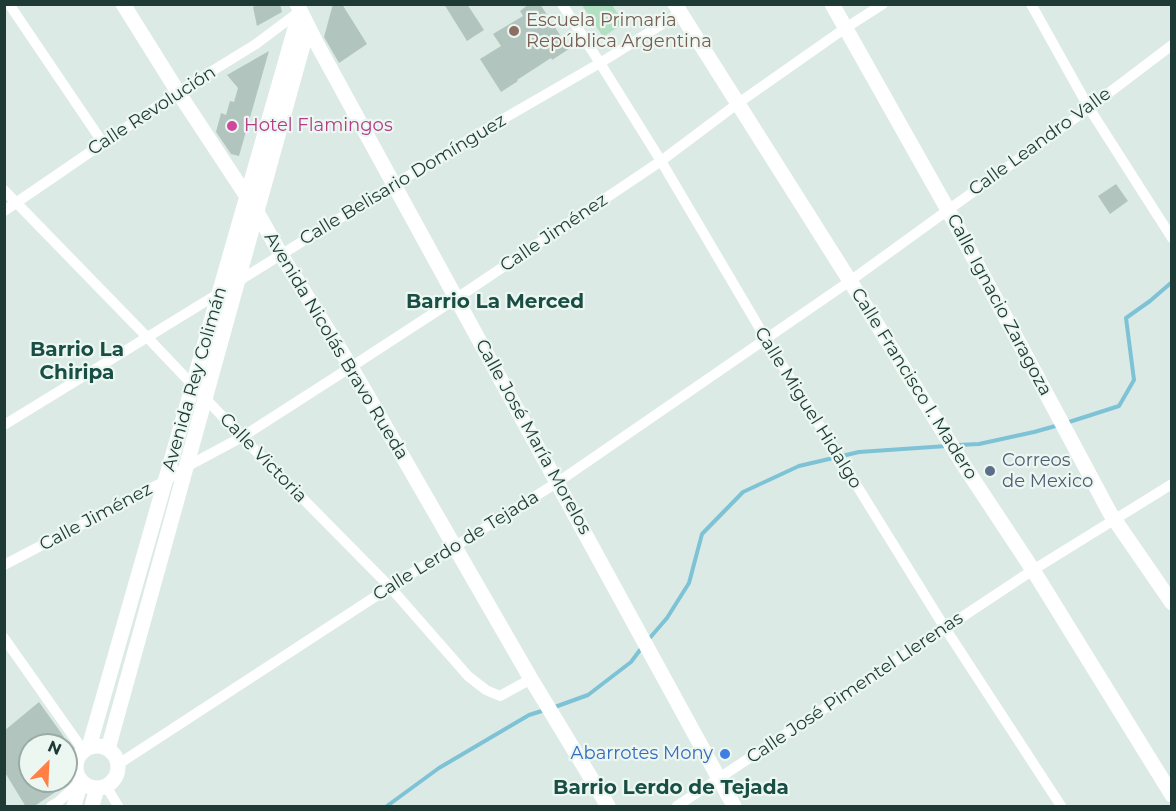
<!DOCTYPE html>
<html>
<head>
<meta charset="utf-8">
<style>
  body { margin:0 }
  #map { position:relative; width:1176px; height:811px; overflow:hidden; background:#dceae5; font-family:Montserrat,sans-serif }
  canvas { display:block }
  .frame { position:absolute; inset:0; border:6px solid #1d3a34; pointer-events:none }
  .north { position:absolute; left:18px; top:733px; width:60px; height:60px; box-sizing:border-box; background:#edf7f2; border:2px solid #9aaba6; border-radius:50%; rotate:24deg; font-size:16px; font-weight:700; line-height:24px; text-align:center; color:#1d3a34 }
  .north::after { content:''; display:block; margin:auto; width:21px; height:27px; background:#ff7f45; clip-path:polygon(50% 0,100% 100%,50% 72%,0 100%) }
</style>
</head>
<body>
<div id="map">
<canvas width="1176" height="811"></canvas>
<div class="frame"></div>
<div class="north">N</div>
</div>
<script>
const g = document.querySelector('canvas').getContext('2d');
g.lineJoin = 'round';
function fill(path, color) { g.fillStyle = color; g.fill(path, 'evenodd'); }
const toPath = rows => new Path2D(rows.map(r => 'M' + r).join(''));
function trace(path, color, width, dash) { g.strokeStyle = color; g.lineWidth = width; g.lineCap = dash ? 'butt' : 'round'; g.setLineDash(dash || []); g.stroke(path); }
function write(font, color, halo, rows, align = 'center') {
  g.font = font + ' Montserrat,sans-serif'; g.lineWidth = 4.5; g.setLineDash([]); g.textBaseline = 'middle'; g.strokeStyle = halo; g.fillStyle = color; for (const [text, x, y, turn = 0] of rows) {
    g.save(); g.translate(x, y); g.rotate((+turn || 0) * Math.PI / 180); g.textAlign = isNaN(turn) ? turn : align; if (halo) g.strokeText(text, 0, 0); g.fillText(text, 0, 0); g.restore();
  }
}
fill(toPath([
  [582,5,612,5,624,23,603,37]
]), '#b2dec1');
trace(toPath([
  [1066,423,1119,406,1134,380,1126,318,1150,301,1172,282],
  [958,445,979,444,1034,432,1059,425],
  [648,640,667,618,689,583,702,534,743,492,799,466,859,452,947,446],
  [552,708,588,695,631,662,643,646],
  [387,806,439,768,529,715,545,710]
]), '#7ec2d6', 4);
fill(toPath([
  [258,4,280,4,282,12,257,26,253,7],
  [333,4,342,4,367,44,339,63,324,37],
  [444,4,467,4,484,30,467,41],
  [529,4,540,4,569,49,552,60,551,58,517,80,518,81,501,92,480,59,501,46,493,34,523,16,520,11],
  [269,51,239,156,231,154,216,132,221,113,226,115,230,101,234,102,238,88,227,75],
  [1116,184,1128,201,1110,214,1098,196],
  [39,702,64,737,58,745,30,745,30,781,53,781,57,791,33,807,26,807,4,771,4,731]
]), '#b1c5be');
trace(toPath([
  [9,4,103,143],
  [562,4,600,63,661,161,766,339,945,628,1061,806],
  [1031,4,1089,108,1172,238],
  [4,190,147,337,242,437,390,587,468,676,486,690,500,696,531,679],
  [4,211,178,92,256,44,300,11],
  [237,282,395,184,510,115,600,63,680,13],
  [4,425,221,292],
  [4,565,165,481,186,467,242,437,351,367,457,298,661,161,737,104,844,29,883,4],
  [4,638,83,750],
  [117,765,390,587,558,482,850,281,1089,108,1172,45],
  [106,786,118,806],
  [51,806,58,802,79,783],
  [677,806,1033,570,1172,484]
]), '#fff', 10);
trace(toPath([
  [123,4,178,92,257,212,281,255,351,367,531,679,608,806],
  [297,4,317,44,734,806],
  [675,4,850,281,963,464,1033,570,1172,795],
  [832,4,948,210,1110,513,1172,603],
  '76 767a21 21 0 1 1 42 0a21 21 0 1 1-42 0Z',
  [89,747,300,11],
  [108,749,308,27],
  [74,806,81,781],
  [92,806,97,788]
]), '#fff', 15);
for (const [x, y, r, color] of [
  [514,31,6,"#8d6e63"],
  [232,126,6,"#d1479c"],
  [990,471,6,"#5c6f8a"],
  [725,754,6,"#3f7fe0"]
]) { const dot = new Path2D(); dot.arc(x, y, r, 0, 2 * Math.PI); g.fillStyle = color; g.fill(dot); trace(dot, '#edf7f2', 2); }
write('18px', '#785e54', '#edf7f2', [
  ["Escuela Primaria",526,21],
  ["República Argentina",526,42]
], 'left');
write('18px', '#1d3a34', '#edf7f2', [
  ["Calle Revolución",152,111,-33],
  ["Calle Leandro Valle",1040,142,-36],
  ["Calle Belisario Domínguez",403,180,-31],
  ["Calle Jiménez",554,233,-34],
  ["Calle Ignacio Zaragoza",999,305,62],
  ["Avenida Nicolás Bravo Rueda",336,346,59],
  ["Avenida Rey Colimán",195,379,-74],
  ["Calle Francisco I. Madero",914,384,58],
  ["Calle Miguel Hidalgo",808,408,58],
  ["Calle José María Morelos",533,437,61],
  ["Calle Victoria",263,458,46],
  ["Calle Jiménez",96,517,-28],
  ["Calle Lerdo de Tejada",456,546,-32],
  ["Calle José Pimentel Llerenas",855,688,-34]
]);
write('18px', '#b23c85', '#edf7f2', [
  ["Hotel Flamingos",244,126]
], 'left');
write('18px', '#4e5e75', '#edf7f2', [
  ["Correos",1002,461],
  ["de Mexico",1002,482]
], 'left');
write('18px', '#366cbe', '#edf7f2', [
  ["Abarrotes Mony",713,754]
], 'right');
write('bold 20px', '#184e44', '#edf7f2', [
  ["Barrio La Merced",495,302],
  ["Barrio La",77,350],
  ["Chiripa",77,373],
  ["Barrio Lerdo de Tejada",671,788]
]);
</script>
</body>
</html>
